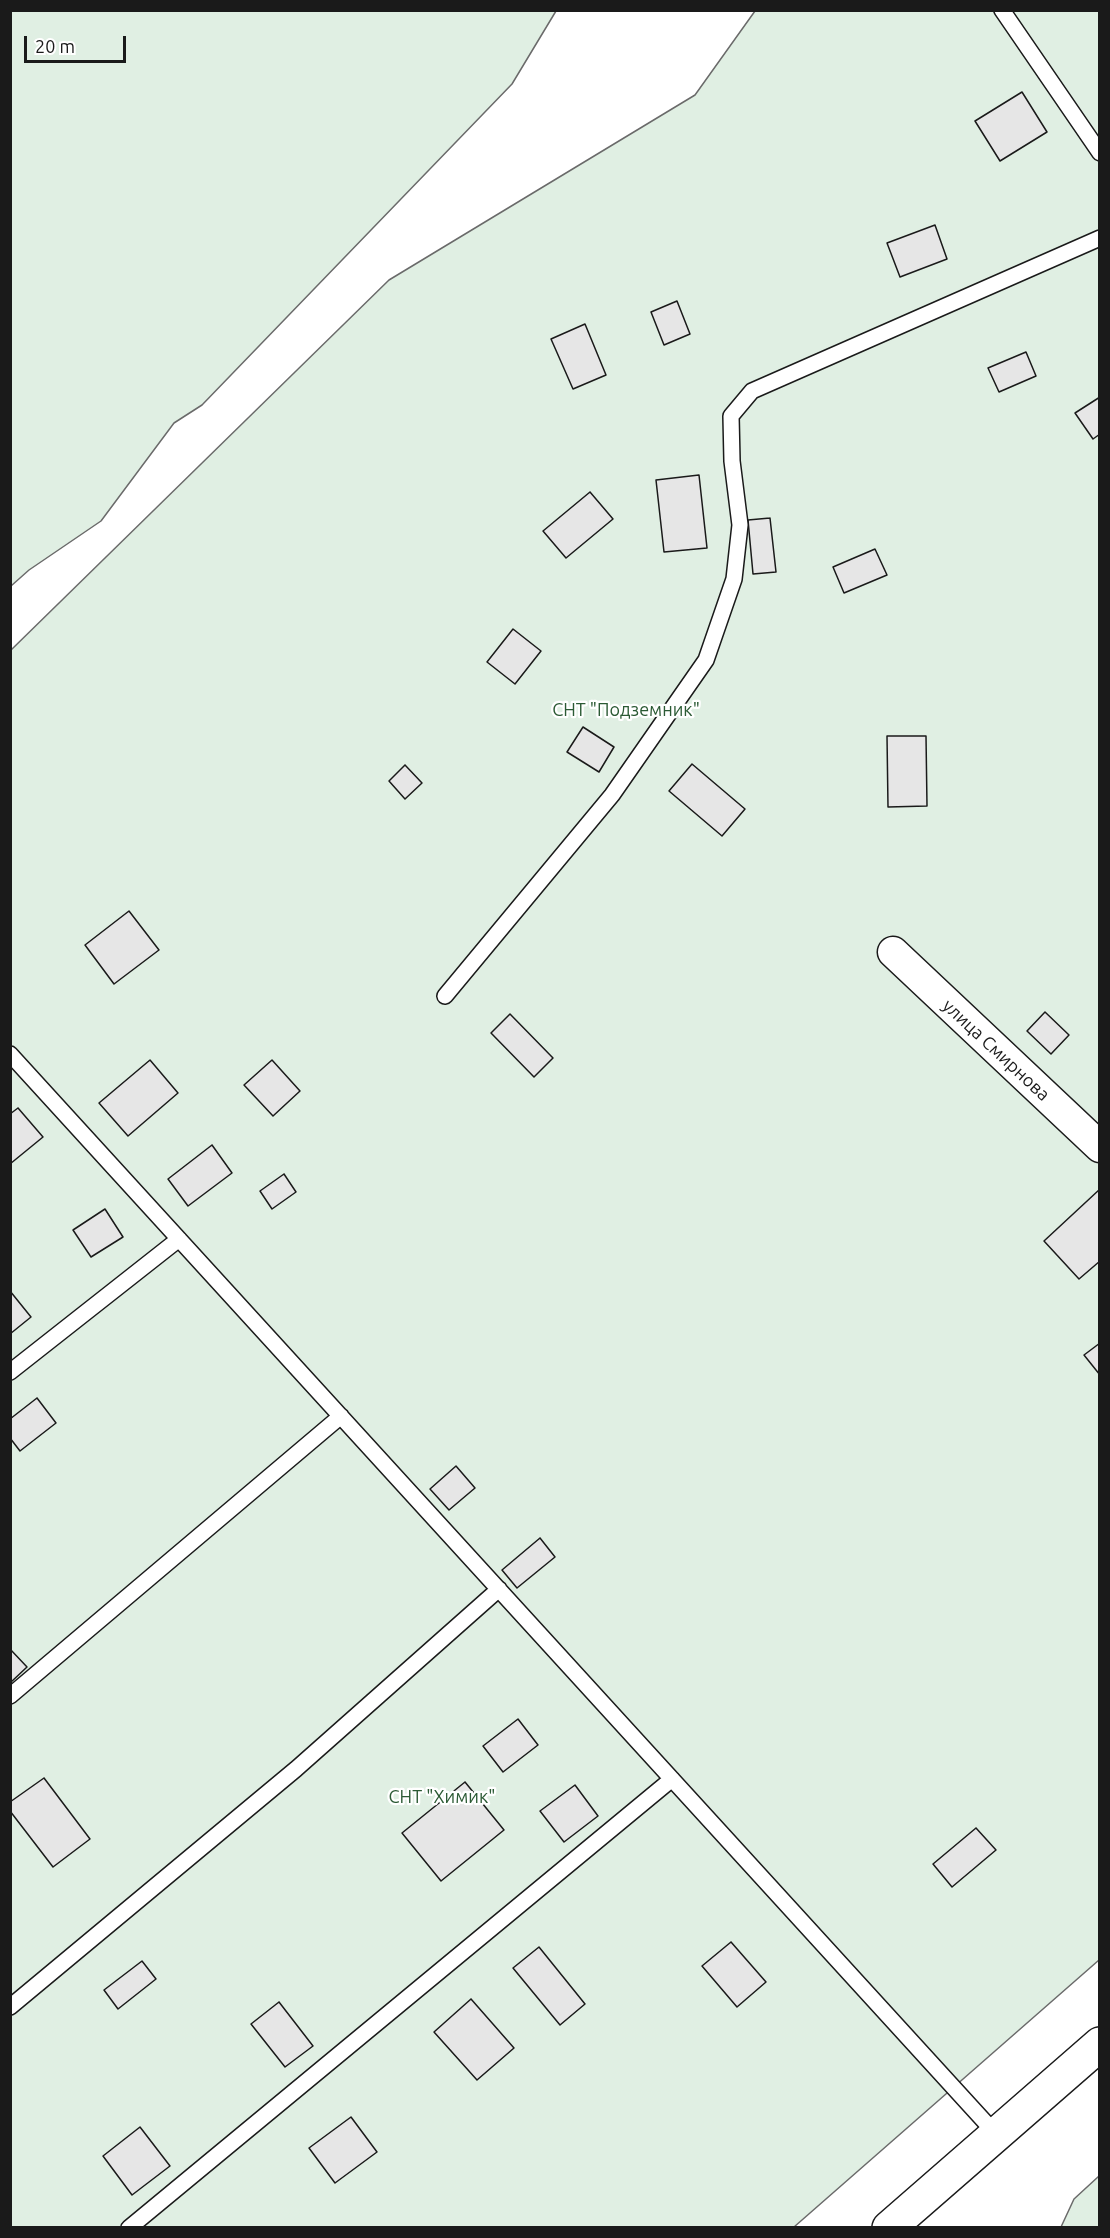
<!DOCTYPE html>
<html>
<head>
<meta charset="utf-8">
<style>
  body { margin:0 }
  #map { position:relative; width:1110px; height:2238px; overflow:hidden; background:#fff; font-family:Ubuntu,sans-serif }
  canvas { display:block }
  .frame { position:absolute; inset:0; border:12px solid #1a1a1a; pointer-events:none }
  .scale { position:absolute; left:24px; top:36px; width:102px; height:27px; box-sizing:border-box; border:3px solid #1a1a1a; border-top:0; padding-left:8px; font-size:18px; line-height:21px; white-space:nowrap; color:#1a1a1a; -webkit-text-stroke:4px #fff; paint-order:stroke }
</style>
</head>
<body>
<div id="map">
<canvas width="1110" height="2238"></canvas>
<div class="frame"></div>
<div class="scale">20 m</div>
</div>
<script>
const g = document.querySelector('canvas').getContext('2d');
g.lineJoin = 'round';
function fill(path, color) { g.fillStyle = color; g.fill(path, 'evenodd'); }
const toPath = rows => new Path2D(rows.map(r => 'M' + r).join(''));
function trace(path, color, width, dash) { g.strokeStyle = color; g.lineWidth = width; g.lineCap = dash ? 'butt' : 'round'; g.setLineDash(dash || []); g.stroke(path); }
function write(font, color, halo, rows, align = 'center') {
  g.font = font + ' Ubuntu,sans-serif'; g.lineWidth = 4.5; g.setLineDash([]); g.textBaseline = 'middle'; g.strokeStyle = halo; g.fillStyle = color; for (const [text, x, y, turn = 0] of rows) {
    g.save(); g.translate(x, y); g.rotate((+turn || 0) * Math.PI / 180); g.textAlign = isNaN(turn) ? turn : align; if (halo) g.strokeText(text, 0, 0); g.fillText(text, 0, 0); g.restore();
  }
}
const green = toPath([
  [11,10,556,11,512,84,202,405,174,423,101,521,29,570,11,586,11,10],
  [755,11,1099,11,1099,1960,794,2227,11,2228,11,650,389,280,695,95,755,11],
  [1099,2176,1099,2227,1061,2227,1074,2199,1099,2176]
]);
fill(green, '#e0efe3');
trace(green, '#6a6a6a', 1.5);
const building = toPath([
  [1022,92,1047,132,1000,161,975,121,1022,92],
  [935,225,947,259,900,277,887,243,935,225],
  [677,301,690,334,664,345,651,312,677,301],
  [585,324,606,375,573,389,551,339,585,324],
  [1026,352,1036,376,999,392,988,368,1026,352],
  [1100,397,1100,434,1093,439,1075,413,1100,397],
  [699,475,707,548,664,552,656,480,699,475],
  [590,492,613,519,566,558,543,531,590,492],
  [770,518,776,572,753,574,748,520,770,518],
  [875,549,887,575,844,593,833,567,875,549],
  [513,629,541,651,515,684,487,662,513,629],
  [583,727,614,747,599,772,567,752,583,727],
  [887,736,926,736,927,806,888,807,887,736],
  [692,764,745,809,722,836,669,791,692,764],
  [405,765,422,783,405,799,389,781,405,765],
  [129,911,159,950,114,984,85,945,129,911],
  [1045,1012,1069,1035,1051,1054,1027,1031,1045,1012],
  [510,1014,553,1058,534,1077,491,1033,510,1014],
  [150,1060,178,1093,128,1136,99,1103,150,1060],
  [272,1060,300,1091,273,1116,244,1085,272,1060],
  [18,1108,43,1137,10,1164,10,1114,18,1108],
  [212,1145,232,1173,188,1206,168,1179,212,1145],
  [284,1174,296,1192,272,1209,260,1191,284,1174],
  [1100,1189,1100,1261,1079,1279,1044,1241,1100,1189],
  [105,1209,123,1237,91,1257,73,1230,105,1209],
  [10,1291,31,1317,10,1334,10,1291],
  [1100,1343,1100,1375,1084,1355,1100,1343],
  [37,1398,56,1423,20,1451,10,1438,10,1419,37,1398],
  [456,1466,475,1488,449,1510,430,1489,456,1466],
  [540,1538,555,1557,517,1588,502,1570,540,1538],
  [10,1649,27,1667,10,1683,10,1649],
  [518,1719,538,1745,503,1772,483,1746,518,1719],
  [44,1778,90,1839,53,1867,10,1811,10,1802,44,1778],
  [465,1782,504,1830,441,1881,402,1833,465,1782],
  [575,1785,598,1816,564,1842,540,1811,575,1785],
  [976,1828,996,1850,952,1887,933,1864,976,1828],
  [731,1942,766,1982,737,2007,702,1966,731,1942],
  [539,1947,585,2004,560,2025,513,1968,539,1947],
  [142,1961,156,1979,118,2009,104,1990,142,1961],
  [471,1999,514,2048,477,2080,434,2032,471,1999],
  [279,2002,313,2046,285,2067,251,2024,279,2002],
  [351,2117,377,2152,335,2183,309,2148,351,2117],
  [140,2127,170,2166,132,2195,103,2156,140,2127]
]);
fill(building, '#e6e6e6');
trace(building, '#1a1a1a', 1.5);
const service = toPath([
  [1002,10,1100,153],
  [445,996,612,795,706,660,734,579,740,525,732,461,731,416,752,391,1100,238],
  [10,1054,996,2134],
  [10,1372,179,1239],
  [10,1696,341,1416],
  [10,2007,296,1769,499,1589],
  [129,2228,672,1779]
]);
const minor = toPath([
  [893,952,1100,1147]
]);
const primary = toPath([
  [889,2228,1100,2044]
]);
trace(service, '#1a1a1a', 18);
trace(minor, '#1a1a1a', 33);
trace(primary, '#1a1a1a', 36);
trace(service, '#fff', 15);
trace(minor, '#fff', 30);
trace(primary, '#fff', 33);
write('18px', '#2b5a34', '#fff', [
  ["СНТ \"Подземник\"",626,710],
  ["СНТ \"Химик\"",442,1797]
]);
write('18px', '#1a1a1a', '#fff', [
  ["улица Смирнова",996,1050,43]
]);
</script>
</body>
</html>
